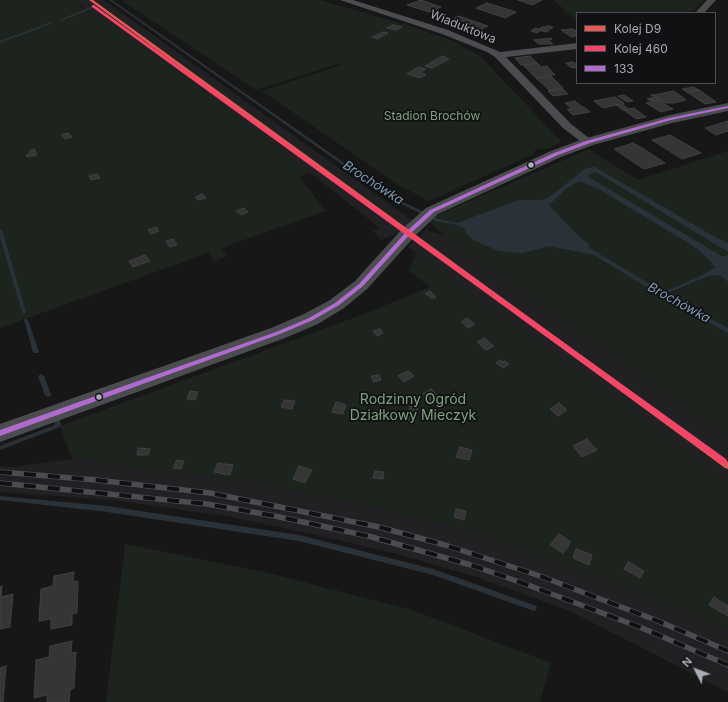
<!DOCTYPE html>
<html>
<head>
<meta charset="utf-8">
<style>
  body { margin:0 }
  #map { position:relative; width:728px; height:702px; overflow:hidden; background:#171717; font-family:Inter,sans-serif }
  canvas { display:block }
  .legend { position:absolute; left:576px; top:12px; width:140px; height:72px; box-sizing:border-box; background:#111113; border:1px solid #4d4f55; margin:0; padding:5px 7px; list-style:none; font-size:12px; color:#a8adb8 }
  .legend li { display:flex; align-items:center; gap:8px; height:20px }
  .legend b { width:20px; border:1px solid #4d4f55 }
  .north { position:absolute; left:676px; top:650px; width:40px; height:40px; -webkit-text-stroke:3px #111113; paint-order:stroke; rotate:312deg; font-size:11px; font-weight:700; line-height:16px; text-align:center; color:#a8adb8 }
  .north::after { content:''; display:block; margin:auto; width:14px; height:18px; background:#a8adb8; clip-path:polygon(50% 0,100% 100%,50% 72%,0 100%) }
</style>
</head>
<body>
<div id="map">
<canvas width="728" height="702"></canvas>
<ul class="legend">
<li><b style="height:5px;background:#e65855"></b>Kolej D9</li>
<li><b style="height:5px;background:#f34667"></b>Kolej 460</li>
<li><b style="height:5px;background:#b06ccc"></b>133</li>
</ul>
<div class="north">N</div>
</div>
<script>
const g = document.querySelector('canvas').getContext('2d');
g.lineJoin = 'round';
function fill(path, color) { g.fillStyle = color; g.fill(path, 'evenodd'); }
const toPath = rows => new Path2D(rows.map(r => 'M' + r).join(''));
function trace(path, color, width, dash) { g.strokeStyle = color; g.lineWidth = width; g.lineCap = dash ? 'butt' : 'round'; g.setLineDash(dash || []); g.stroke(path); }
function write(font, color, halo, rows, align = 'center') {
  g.font = font + ' Inter,sans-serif'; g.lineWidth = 3.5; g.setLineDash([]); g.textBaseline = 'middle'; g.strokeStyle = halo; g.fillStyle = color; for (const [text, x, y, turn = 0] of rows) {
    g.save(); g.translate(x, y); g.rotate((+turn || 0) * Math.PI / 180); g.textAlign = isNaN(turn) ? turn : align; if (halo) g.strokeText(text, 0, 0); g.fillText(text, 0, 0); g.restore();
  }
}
fill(toPath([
  [72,0,104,0,412,220,402,231,381,240,373,231,380,228,309,172,155,54],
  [426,230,444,235,728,436,728,483,408,247],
  [72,459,240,481,360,503,463,530,610,580,728,630,728,692,570,611,476,577,397,554,308,533,225,516,112,500,0,492,0,466,15,467]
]), '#212123');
fill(toPath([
  [0,0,72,0,83,9,96,15,155,54,309,172,299,177,326,211,221,248,227,256,215,261,208,253,0,328],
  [121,0,320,0,410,26,459,43,458,44,480,56,562,142,546,149,541,148,534,151,534,154,429,201,397,184,262,91,342,65,341,63,256,90],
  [554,0,705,0,690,13,577,13,577,22],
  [589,149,638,180,728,151,728,437,444,235,428,221,435,216],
  [416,253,728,483,728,630,610,580,463,530,360,503,240,481,72,459,60,426,356,317,430,287,409,271],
  [125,544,264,572,412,610,551,663,540,702,106,702]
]), '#1d241e');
fill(toPath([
  [595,167,715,237,728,243,728,252,596,172,587,176,715,252,723,257,728,255,728,282,720,275,708,276,668,293,674,299,728,328,728,333,658,294,594,255,549,246,523,253,499,251,475,241,466,233,464,228,457,225,457,223,519,200,542,200,548,198,586,168],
  [579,181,597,188,682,239,700,251,716,267,699,277,663,292,596,252,588,247,589,244,579,237,549,205,566,189]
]), '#2a3239');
fill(toPath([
  [109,0,112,0,393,197,438,219,463,224,465,225,463,226,436,221,391,199,109,0],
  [93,6,95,7,61,21,59,20,93,6],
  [51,22,53,23,0,43,0,41,51,22],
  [0,229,2,230,26,312,26,313,24,314,22,312,0,237,0,229],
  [26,318,28,320,39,352,38,353,34,353,33,352,24,320,26,318],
  [41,374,44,376,51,395,50,396,48,397,46,396,45,395,38,376,41,374],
  [57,419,59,420,60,421,61,426,60,427,0,450,0,446,55,425,54,421,55,420,57,419],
  [0,496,107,506,299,535,433,569,534,605,536,606,537,608,536,610,534,611,433,575,299,541,107,512,0,500,0,496]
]), '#2a3239');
const building = toPath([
  [421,0,441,7,429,12,407,5,421,0],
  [518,0,542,0,532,5,518,0],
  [487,3,516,12,505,18,476,8,487,3],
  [459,16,488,26,476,32,446,22,459,16],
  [393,25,402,27,396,30,387,28,393,25],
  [547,26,553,27,547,32,541,31,547,26],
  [542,27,545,27,537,33,531,31,535,28,539,29,542,27],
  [572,29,577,31,577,36,571,37,561,30,572,29],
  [383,32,388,33,377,39,372,37,383,32],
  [551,38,552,39,549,40,553,44,539,44,534,40,551,38],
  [442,56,449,59,432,68,425,66,442,56],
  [530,56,537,63,521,65,515,58,530,56],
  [573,62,577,65,577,68,570,67,566,63,573,62],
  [537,63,550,75,551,76,536,78,523,65,537,63],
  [547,66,555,75,550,75,542,67,547,66],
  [419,67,426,69,420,72,426,75,420,78,407,74,419,67],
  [551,76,563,88,549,90,536,78,551,76],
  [693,87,699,90,687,92,682,89,693,87],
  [563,89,568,94,553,96,548,91,563,89],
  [699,90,716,102,705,104,687,92,699,90],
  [674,91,686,100,674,103,666,103,654,95,674,91],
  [624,95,633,101,627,102,618,96,624,95],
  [651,95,654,95,665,102,658,100,651,101,647,99,655,97,651,95],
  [615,97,624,103,603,108,594,101,615,97],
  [658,100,673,109,661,112,646,103,658,100],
  [575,101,582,107,584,107,590,112,573,115,567,109,572,109,565,103,575,101],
  [622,104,629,109,623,110,616,105,622,104],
  [634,108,646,117,636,119,624,110,634,108],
  [728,121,728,131,716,135,705,128,728,121],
  [68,133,72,137,65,139,61,135,68,133],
  [670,135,701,153,682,159,652,140,670,135],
  [633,143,644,149,665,163,644,169,614,149,633,143],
  [34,149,37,155,27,157,26,155,30,154,29,151,34,149],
  [97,174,100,178,91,180,89,176,97,174],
  [202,194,206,198,198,200,195,197,202,194],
  [244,208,248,212,241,215,236,211,244,208],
  [156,227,159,231,151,234,148,230,156,227],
  [173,239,177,245,170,247,166,241,173,239],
  [145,255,150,261,133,267,129,261,145,255],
  [430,291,436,297,432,299,425,293,430,291],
  [467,318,475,324,468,328,461,322,467,318],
  [380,329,383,333,377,336,373,331,380,329],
  [485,338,494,346,486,350,477,342,485,338],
  [500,360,502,362,505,361,509,364,503,368,496,363,500,360],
  [408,371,414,376,404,382,398,376,408,371],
  [379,375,381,380,374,382,371,376,379,375],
  [431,389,438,396,431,401,423,394,431,389],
  [190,391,198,392,195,400,187,399,190,391],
  [284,400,295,401,292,409,281,407,284,400],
  [336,402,346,405,343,414,332,412,336,402],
  [559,403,567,410,558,416,550,409,559,403],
  [410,406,418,408,415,421,407,420,410,406],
  [378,410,386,411,383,420,375,418,378,410],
  [587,439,597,450,582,457,573,446,587,439],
  [460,447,472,450,469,460,456,457,460,447],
  [138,448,150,449,148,455,137,455,138,448],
  [177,460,184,461,181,469,173,468,177,460],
  [218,463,233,465,230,475,214,472,218,463],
  [299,466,312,470,305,483,293,479,299,466],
  [375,471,384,472,383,479,373,478,375,471],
  [456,509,466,511,464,520,454,517,456,509],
  [559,534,571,542,563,553,550,545,559,534],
  [576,549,592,555,589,565,573,558,576,549],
  [628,562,644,571,640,578,624,569,628,562],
  [74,572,73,582,78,581,77,613,72,614,72,625,51,629,51,619,39,621,41,589,53,586,54,576,74,572],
  [2,586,1,597,13,594,10,627,0,629,0,587,2,586],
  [714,597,728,606,728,616,709,605,714,597],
  [72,641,71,653,76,652,74,688,70,690,69,702,47,702,47,695,34,698,36,660,49,657,50,646,72,641],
  [6,666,3,702,0,702,0,668,6,666]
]);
fill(building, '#353536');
trace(building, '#3f4043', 1);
fill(toPath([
  [340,0,353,0,448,30,500,52,577,43,577,49,506,57,571,124,594,142,592,144,584,144,563,128,495,57,487,52,442,34,340,0],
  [707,0,716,0,704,13,695,13,707,0]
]), '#4b4c50');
fill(toPath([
  [728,103,728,111,672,123,593,145,561,157,438,214,415,236,367,289,344,308,318,324,285,338,0,442,0,424,271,328,304,314,330,300,355,281,403,228,426,208,551,151,583,139,670,115,728,103]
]), '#4b4c50');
const rail = toPath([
  [0,472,96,480,210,493,379,527,445,545,540,576,658,621,728,651],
  [0,483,207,504,275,516,368,536,471,565,528,585,642,628,728,665]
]);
trace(rail, '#4b4c4f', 5.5);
trace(rail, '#111113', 4, [12]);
fill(toPath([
  [728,106,728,108,671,120,590,143,558,155,434,212,411,233,363,286,339,305,313,320,280,334,0,436,0,430,276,332,309,318,335,303,359,284,407,231,430,210,554,153,586,141,669,118,728,106]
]), '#b06ccc');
fill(toPath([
  [89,0,93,0,728,462,728,469,725,468,89,0]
]), '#e65855');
fill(toPath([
  [92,5,94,5,726,459,727,461,726,463,723,464,720,463,92,7,92,5]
]), '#f34667');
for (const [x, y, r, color] of [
  [531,165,3.5,"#a8adb8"],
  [99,397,3.5,"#a8adb8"]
]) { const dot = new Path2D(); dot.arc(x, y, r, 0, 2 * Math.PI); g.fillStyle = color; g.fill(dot); trace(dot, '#111113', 1.5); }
write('12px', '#a8adb8', '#111113', [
  ["Wiaduktowa",463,27,22]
]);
write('12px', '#7fa381', '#111113', [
  ["Stadion Brochów",432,116]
]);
write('italic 13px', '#7f9bb3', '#111113', [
  ["Brochówka",373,183,33],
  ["Brochówka",679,303,29]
]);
write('14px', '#7fa381', '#111113', [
  ["Rodzinny Ogród",413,400],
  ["Działkowy Mieczyk",413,416]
]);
</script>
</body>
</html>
